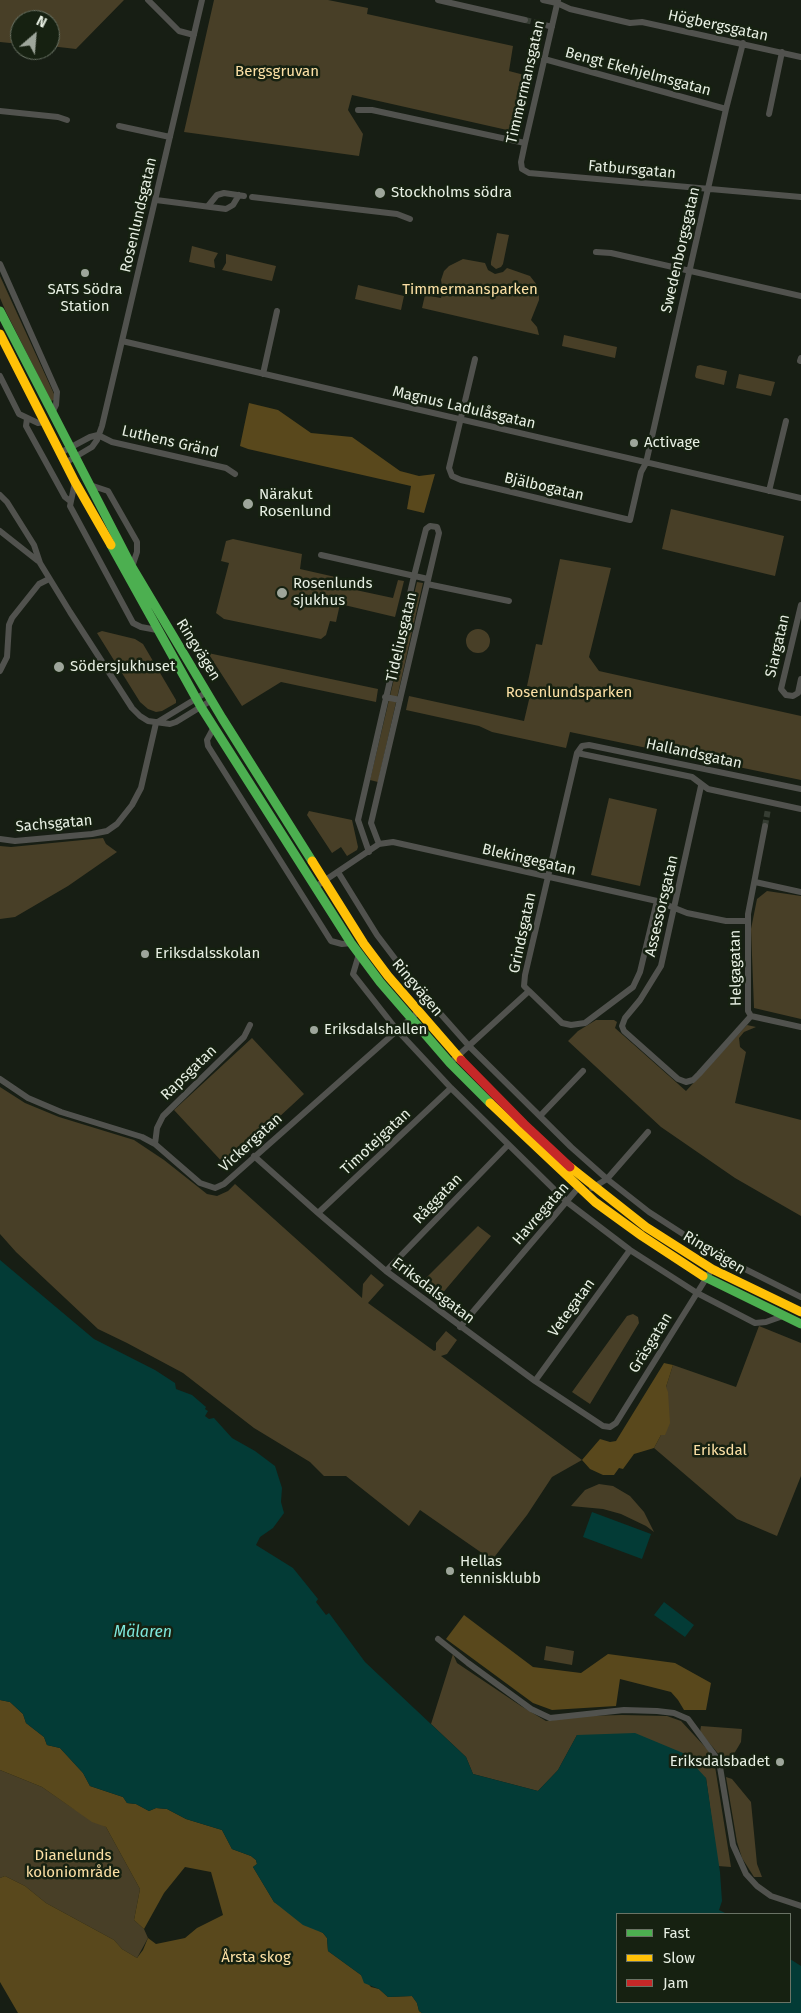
<!DOCTYPE html>
<html>
<head>
<meta charset="utf-8">
<style>
  body { margin:0 }
  #map { position:relative; width:801px; height:2013px; overflow:hidden; background:#171e14; font-family:"Fira Sans",sans-serif }
  canvas { display:block }
  .legend { position:absolute; left:616px; top:1913px; width:175px; height:90px; box-sizing:border-box; background:#162111; border:1px solid #6a7365; margin:0; padding:6px 9px; list-style:none; font-size:15px; color:#e7efe3 }
  .legend li { display:flex; align-items:center; gap:10px; height:25px }
  .legend b { width:25px; border:1px solid #6a7365 }
  .north { position:absolute; left:10px; top:10px; width:50px; height:50px; box-sizing:border-box; background:#162111; border:1px solid #6a7365; border-radius:50%; rotate:27deg; font-size:14px; font-weight:700; line-height:20px; text-align:center; color:#e7efe3 }
  .north::after { content:''; display:block; margin:auto; width:18px; height:22px; background:#9ea69b; clip-path:polygon(50% 0,100% 100%,50% 72%,0 100%) }
</style>
</head>
<body>
<div id="map">
<canvas width="801" height="2013"></canvas>
<ul class="legend">
<li><b style="height:6px;background:#4caf50"></b>Fast</li>
<li><b style="height:6px;background:#ffc107"></b>Slow</li>
<li><b style="height:6px;background:#c62828"></b>Jam</li>
</ul>
<div class="north">N</div>
</div>
<script>
const g = document.querySelector('canvas').getContext('2d');
g.lineJoin = 'round';
function fill(path, color) { g.fillStyle = color; g.fill(path, 'evenodd'); }
const toPath = rows => new Path2D(rows.map(r => 'M' + r).join(''));
function trace(path, color, width, dash) { g.strokeStyle = color; g.lineWidth = width; g.lineCap = dash ? 'butt' : 'round'; g.setLineDash(dash || []); g.stroke(path); }
function write(font, color, halo, rows, align = 'center') {
  g.font = font + ' "Fira Sans",sans-serif'; g.lineWidth = 5; g.setLineDash([]); g.textBaseline = 'middle'; g.strokeStyle = halo; g.fillStyle = color; for (const [text, x, y, turn = 0] of rows) {
    g.save(); g.translate(x, y); g.rotate((+turn || 0) * Math.PI / 180); g.textAlign = isNaN(turn) ? turn : align; if (halo) g.strokeText(text, 0, 0); g.fillText(text, 0, 0); g.restore();
  }
}
fill(toPath([
  [0,0,124,0,76,49,50,46,50,20,20,20,20,44,0,42],
  [214,0,328,0,368,8,367,14,513,46,509,71,528,76,516,132,352,95,348,110,363,134,359,156,184,132],
  [497,233,509,235,503,264,501,267,496,269,491,265,491,262],
  [192,246,218,253,214,260,215,268,189,262],
  [226,254,276,266,272,281,222,270,226,263],
  [463,259,485,263,488,270,495,274,503,272,507,268,530,276,537,285,539,293,539,300,531,320,537,327,539,335,422,308,425,295,441,298,443,291,441,280,444,271,449,266],
  [0,276,54,394,54,400,51,401,6,312,0,298],
  [358,285,404,296,401,310,355,299],
  [564,335,617,347,615,358,562,346],
  [700,365,727,371,724,385,696,378,695,376,697,366],
  [739,374,775,382,771,396,736,388],
  [671,509,784,536,775,576,662,549],
  [233,539,302,554,300,569,353,581,351,589,393,598,398,580,404,581,395,617,340,604,336,622,330,621,326,635,321,639,224,619,216,613,229,563,221,561,226,541],
  [560,559,611,568,589,657,599,671,801,716,801,780,570,732,566,748,492,732,479,726,406,710,409,696,524,721,532,687,527,686,536,644,542,645],
  [417,582,423,583,378,782,370,780],
  '466 641a12 12 0 1 1 24 0a12 12 0 1 1-24 0Z',
  [102,631,135,639,143,644,176,700,176,703,162,711,156,712,148,709,140,702,97,633],
  [208,653,378,689,376,702,281,682,242,706],
  [609,798,657,809,640,886,591,875],
  [309,811,352,820,358,847,357,850,347,856,341,847,332,853,307,815],
  [103,838,106,844,117,852,68,886,15,917,0,919,0,846,11,847],
  [767,891,801,896,801,1019,754,1008,751,929,757,899],
  [596,1020,614,1020,617,1022,615,1028,686,1091,747,1025,756,1027,744,1032,739,1038,740,1047,746,1052,735,1103,801,1120,801,1216,735,1178,661,1127,568,1041,578,1031],
  [252,1038,304,1094,226,1166,174,1110],
  [0,1087,25,1103,59,1117,134,1140,164,1160,207,1194,217,1196,228,1191,235,1184,362,1298,363,1284,371,1274,384,1285,368,1303,434,1351,436,1350,436,1343,446,1331,457,1340,447,1354,441,1356,582,1460,552,1477,527,1515,492,1560,420,1510,409,1526,346,1476,324,1476,310,1462,254,1428,183,1373,127,1343,98,1329,16,1252,0,1234],
  [478,1226,491,1236,441,1295,423,1281],
  [633,1314,638,1317,639,1323,590,1404,572,1392,627,1316],
  [759,1326,801,1343,801,1476,777,1536,737,1519,654,1448,661,1435,666,1387,673,1365,736,1387],
  [599,1484,613,1486,630,1496,644,1512,654,1532,646,1526,621,1514,603,1509,571,1506,585,1490],
  [546,1646,574,1651,572,1665,544,1660],
  [453,1654,457,1663,521,1706,546,1721,584,1716,622,1715,667,1716,681,1721,707,1749,714,1760,731,1867,718,1866,706,1778,577,1735,558,1770,538,1791,473,1774,466,1757,431,1724],
  [701,1726,742,1729,741,1742,725,1769,721,1757,700,1732],
  [0,1770,42,1787,71,1807,106,1827,140,1889,134,1920,144,1929,148,1938,137,1958,122,1949,114,1940,46,1903,25,1886,5,1876,0,1878],
  [726,1777,732,1779,751,1802,757,1864,762,1877,754,1877,742,1858,737,1842]
]), '#483f27');
fill(toPath([
  [249,403,278,410,311,433,352,437,400,471,419,476,435,474,424,513,407,509,411,486,248,449,240,446],
  [664,1363,673,1365,666,1387,668,1392,670,1423,665,1435,661,1435,654,1448,634,1454,623,1469,619,1468,614,1475,603,1475,590,1469,582,1460,600,1439,610,1442,616,1441],
  [464,1615,533,1667,581,1673,608,1654,675,1663,711,1683,706,1710,684,1710,678,1700,671,1692,620,1679,616,1706,552,1710,533,1703,446,1639],
  [0,1700,10,1702,23,1714,26,1723,44,1737,47,1745,60,1748,83,1773,90,1786,123,1797,127,1803,136,1804,149,1811,156,1808,167,1809,186,1819,222,1830,232,1849,251,1856,256,1860,257,1864,253,1867,274,1902,323,1933,327,1938,328,1951,361,1975,371,1987,379,1989,388,1997,412,1996,417,2003,419,2011,422,2013,18,2013,0,1982,0,1878,5,1876,25,1886,46,1903,114,1940,122,1949,137,1958,143,1950,148,1938,156,1944,185,1938,197,1928,223,1915,211,1872,185,1867,164,1893,144,1929,134,1920,140,1889,106,1827,92,1822,42,1787,0,1770]
]), '#59481c');
fill(toPath([
  [0,1260,94,1339,155,1370,175,1383,176,1389,192,1395,206,1407,205,1409,208,1411,205,1416,209,1419,214,1418,232,1438,255,1451,275,1466,282,1488,281,1502,284,1513,273,1528,260,1537,256,1545,293,1568,318,1599,316,1602,326,1615,329,1613,365,1662,466,1757,473,1774,538,1791,558,1770,577,1735,635,1733,683,1753,706,1778,720,1872,722,1901,719,1910,727,1914,617,1914,617,2002,790,2002,790,1959,801,1966,801,2013,422,2013,419,2011,417,2003,412,1996,388,1997,379,1989,364,1983,361,1975,328,1951,327,1938,323,1933,303,1925,274,1902,253,1867,257,1864,256,1860,251,1856,232,1849,222,1830,186,1819,167,1809,156,1808,149,1811,136,1804,127,1803,123,1797,90,1786,83,1773,60,1748,47,1745,44,1737,26,1723,23,1714,10,1702,0,1700],
  [592,1512,651,1534,642,1559,583,1537],
  [664,1602,694,1625,685,1637,654,1615]
]), '#033b36');
trace(toPath([
  [525,20,542,24],
  [765,826,768,809]
]), '#363d33', 6, [6, 3]);
trace(toPath([
  [148,0,179,31,194,35],
  [438,0,525,20],
  [543,0,557,3,570,9,630,23,642,22,801,57],
  [558,0,525,143,521,162,522,169,529,173,801,197],
  [542,24,552,27],
  [544,59,726,109],
  [358,110,372,110,525,143],
  [0,111,58,117,67,120],
  [769,114,782,52],
  [119,126,170,137],
  [252,197,397,214,410,219],
  [156,200,226,209,233,205,239,195],
  [208,206,217,195,224,193,244,196],
  [596,252,611,253,801,296],
  [0,264,57,392,56,405,52,413],
  [122,341,801,498],
  [475,359,449,468,452,476,461,480,630,520,641,472,646,463,726,109,743,43],
  [800,361,801,358],
  [263,374,277,311],
  [0,376,19,414,38,423,44,422],
  [27,419,26,426,65,497,70,501],
  [98,435,112,442,226,468,235,474],
  [60,453,90,437,98,435],
  [65,463,92,447,97,440,102,426,202,0],
  [75,482,70,506,133,623,141,627,157,630],
  [90,485,108,491,137,542,137,552,132,567],
  [769,491,786,421],
  [0,495,7,502,34,545,40,563,70,612,132,708,140,716,148,721,170,724,176,722,212,700],
  [0,531,38,561],
  [321,555,428,579],
  [427,584,509,601],
  [801,605,781,689,786,695,793,696,798,693,801,679],
  [0,671,7,657,9,625,12,618,39,584,49,579],
  [385,697,400,700],
  [156,723,207,692],
  [214,727,207,740,208,746,331,941,342,944,351,943],
  [577,753,692,777,708,789,801,809],
  [701,786,661,966,640,1000,625,1018,622,1026,624,1031,678,1079,686,1082,693,1080,699,1074,751,1016],
  [0,839,15,841,92,834,107,831,117,824,132,805,141,788,156,723],
  [369,852,358,820,414,576,426,529,430,526,437,527,439,533,371,823,379,844],
  [338,872,377,935,415,985,469,1046,571,1147,607,1179,649,1212,683,1234,723,1258,801,1297],
  [755,882,801,892],
  [315,887,379,844,393,842,657,901,687,913,726,921,748,921],
  [359,954,353,974,397,1030,451,1088,567,1202,630,1250,697,1293,755,1323,766,1322,783,1316],
  [529,991,562,1023,571,1025,585,1023,633,987,640,972,657,901],
  [751,1016,748,1011,748,914,765,826],
  [751,1016,801,1027],
  [450,1063,529,991,524,986,525,975,577,753,582,746,589,745,801,789],
  [0,1079,28,1098,61,1112,142,1137,155,1144,200,1183,215,1188,224,1184,418,1012],
  [540,1116,583,1071],
  [155,1144,157,1128,163,1116,244,1037,250,1025],
  [254,1156,318,1213,386,1271,535,1381,603,1426,610,1427,616,1423,712,1269],
  [592,1188,607,1179,648,1132],
  [318,1213,451,1088],
  [386,1271,508,1145],
  [460,1327,578,1188,582,1188],
  [535,1381,630,1250],
  [438,1639,468,1663,531,1709,550,1718,624,1710,657,1711,674,1713,688,1719,719,1761,733,1845,746,1874,757,1886,771,1896,801,1906]
]), '#51524e', 6);
trace(toPath([
  [0,311,132,567,222,718,312,861],
  [111,545,201,707,351,943,380,982,450,1063,490,1103],
  [703,1276,801,1324]
]), '#4caf50', 9);
trace(toPath([
  [0,334,75,482,111,545],
  [312,861,364,944,388,976,461,1060],
  [490,1103,595,1202,642,1236,703,1276],
  [570,1167,646,1227,712,1269,801,1312]
]), '#ffc107', 9);
trace(toPath([
  [461,1060,524,1124,570,1167]
]), '#c62828', 9);
for (const [x, y, r, color] of [
  [380,193,6,"#9ea69b"],
  [85,273,5,"#9ea69b"],
  [634,443,5,"#9ea69b"],
  [248,504,6,"#9ea69b"],
  [282,593,6,"#9ea69b"],
  [59,667,6,"#9ea69b"],
  [145,954,5,"#9ea69b"],
  [314,1030,5,"#9ea69b"],
  [450,1571,5,"#9ea69b"],
  [780,1762,5,"#9ea69b"]
]) { const dot = new Path2D(); dot.arc(x, y, r, 0, 2 * Math.PI); g.fillStyle = color; g.fill(dot); trace(dot, '#162111', 2); }
write('15px', '#e7efe3', '#162111', [
  ["Högbergsgatan",718,26,12],
  ["Bengt Ekehjelmsgatan",638,72,15],
  ["Timmermansgatan",526,82,-77],
  ["Fatbursgatan",632,170,5],
  ["Rosenlundsgatan",139,215,-77],
  ["Swedenborgsgatan",681,250,-77],
  ["Magnus Ladulåsgatan",464,408,13],
  ["Luthens Gränd",170,442,13],
  ["Bjälbogatan",544,487,13],
  ["Tideliusgatan",402,637,-77],
  ["Siargatan",778,646,-77],
  ["Ringvägen",198,650,58],
  ["Hallandsgatan",694,754,12],
  ["Sachsgatan",54,824,-5],
  ["Blekingegatan",529,860,13],
  ["Assessorsgatan",662,906,-77],
  ["Grindsgatan",523,933,-78],
  ["Helgagatan",736,968,-91],
  ["Ringvägen",417,988,50],
  ["Rapsgatan",189,1073,-44],
  ["Timotejgatan",376,1142,-43],
  ["Vickergatan",251,1143,-42],
  ["Råggatan",438,1199,-46],
  ["Havregatan",541,1214,-49],
  ["Ringvägen",714,1253,31],
  ["Eriksdalsgatan",433,1291,37],
  ["Vetegatan",572,1308,-54],
  ["Gräsgatan",651,1343,-58]
]);
write('15px', '#fce0a5', '#162111', [
  ["Bergsgruvan",277,72],
  ["Timmermansparken",470,290],
  ["Rosenlundsparken",569,693],
  ["Eriksdal",720,1451],
  ["Dianelunds",73,1856],
  ["koloniområde",73,1873],
  ["Årsta skog",256,1958]
]);
write('15px', '#e7efe3', '#162111', [
  ["Stockholms södra",391,193],
  ["SATS Södra",85,290,"center"],
  ["Station",85,307,"center"],
  ["Activage",644,443],
  ["Närakut",259,495],
  ["Rosenlund",259,512],
  ["Rosenlunds",293,584],
  ["sjukhus",293,601],
  ["Södersjukhuset",70,667],
  ["Eriksdalsskolan",155,954],
  ["Eriksdalshallen",324,1030],
  ["Hellas",460,1562],
  ["tennisklubb",460,1579],
  ["Eriksdalsbadet",770,1762,"right"]
], 'left');
write('italic 16px', '#7ee9dd', '#162111', [
  ["Mälaren",143,1633]
]);
</script>
</body>
</html>
